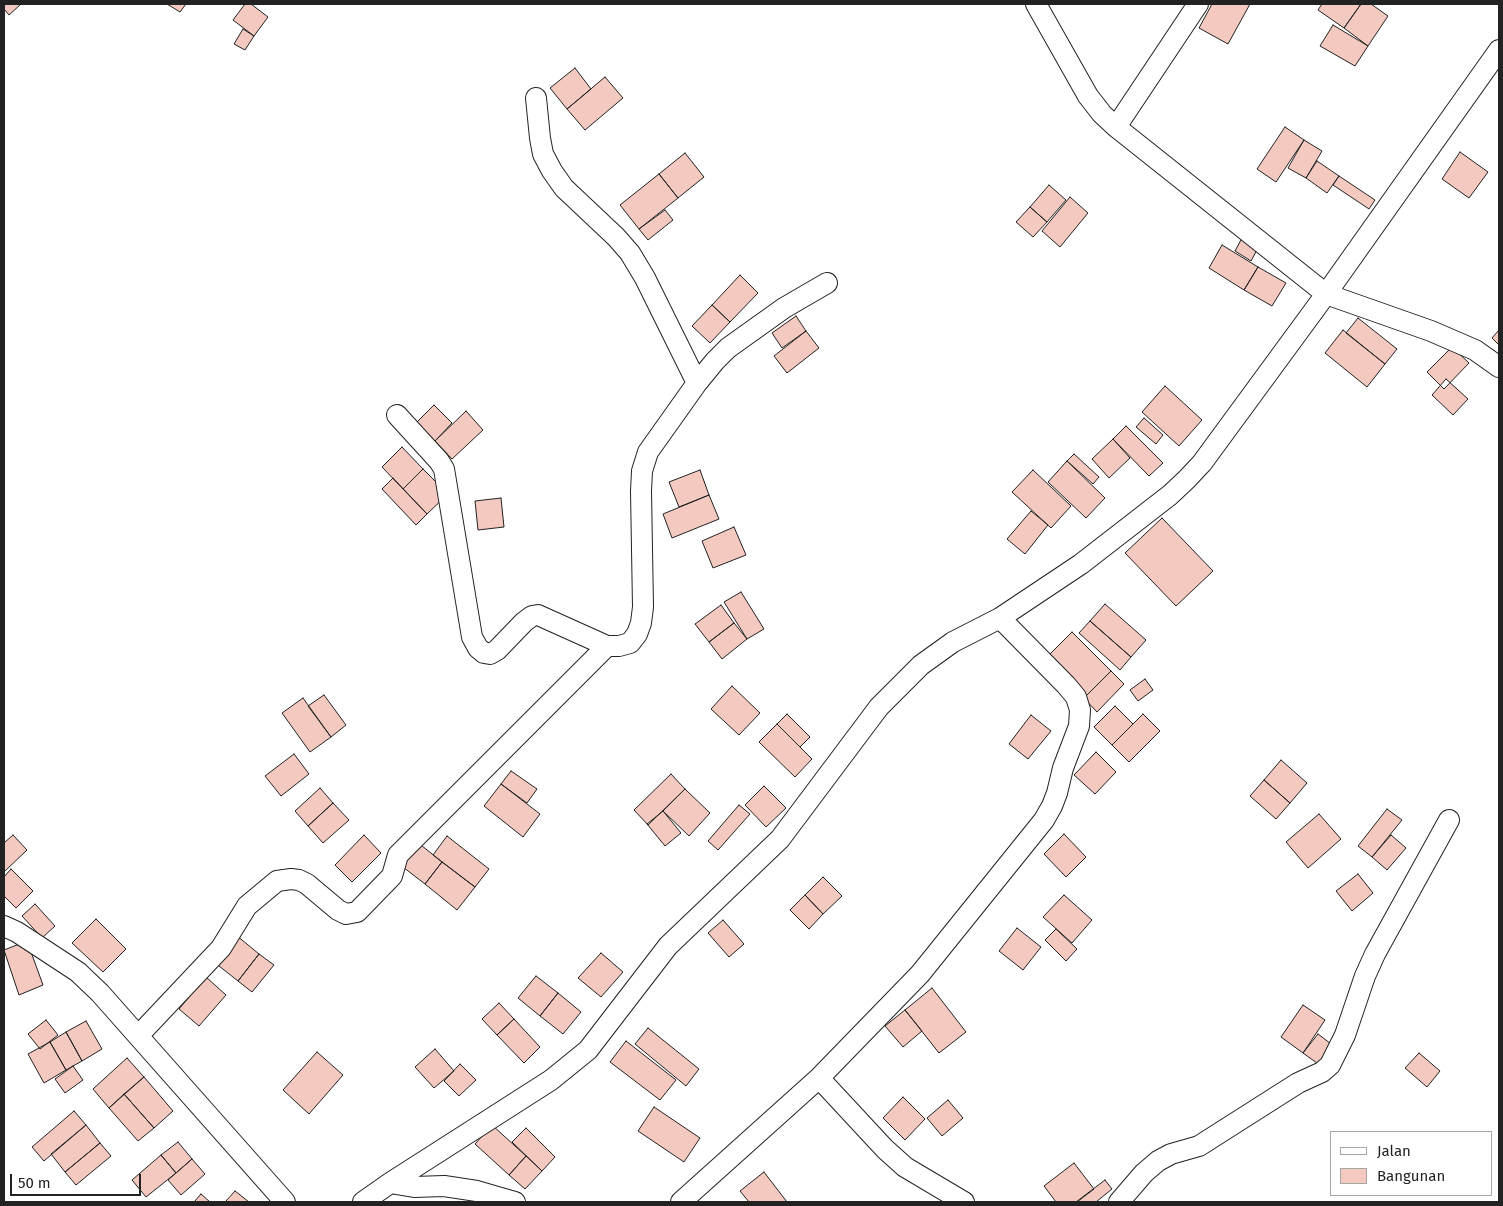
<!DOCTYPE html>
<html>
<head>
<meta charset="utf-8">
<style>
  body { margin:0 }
  #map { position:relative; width:1503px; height:1206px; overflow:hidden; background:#fff; font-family:"Fira Sans",sans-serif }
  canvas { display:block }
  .frame { position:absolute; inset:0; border:5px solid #222; pointer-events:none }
  .legend { position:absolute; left:1330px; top:1131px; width:162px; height:65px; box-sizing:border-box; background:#fff; border:1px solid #a7a7a7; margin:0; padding:6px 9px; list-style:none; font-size:15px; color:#222 }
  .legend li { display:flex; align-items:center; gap:10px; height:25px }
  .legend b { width:25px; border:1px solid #a7a7a7 }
  .scale { position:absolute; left:10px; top:1174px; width:131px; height:22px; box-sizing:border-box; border:2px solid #222; border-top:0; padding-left:6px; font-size:15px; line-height:18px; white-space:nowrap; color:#222; -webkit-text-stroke:4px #fff; paint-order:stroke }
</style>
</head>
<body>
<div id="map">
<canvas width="1503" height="1206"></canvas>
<div class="frame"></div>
<ul class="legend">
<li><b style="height:6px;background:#fff"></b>Jalan</li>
<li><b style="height:14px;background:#f3c9c0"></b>Bangunan</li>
</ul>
<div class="scale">50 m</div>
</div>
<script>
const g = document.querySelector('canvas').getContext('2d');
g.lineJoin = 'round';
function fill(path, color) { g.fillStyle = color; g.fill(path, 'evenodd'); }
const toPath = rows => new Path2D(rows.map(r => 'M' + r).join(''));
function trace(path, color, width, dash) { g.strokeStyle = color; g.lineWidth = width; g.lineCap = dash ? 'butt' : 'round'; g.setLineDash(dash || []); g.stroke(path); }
const building = toPath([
  [4,4,21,4,9,15,4,9,4,4],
  [167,4,186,4,180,12,167,4],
  [245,4,251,4,268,17,254,36,233,20,245,4],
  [1212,4,1250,4,1228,44,1199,28,1212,4],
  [1322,4,1361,4,1344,28,1318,10,1322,4],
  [1361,4,1371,4,1388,16,1368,46,1344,28,1361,4],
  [1333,25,1368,46,1355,66,1320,46,1333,25],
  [243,29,254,36,245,50,234,44,243,29],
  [575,68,591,89,567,109,550,88,575,68],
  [605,77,623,98,585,130,567,109,605,77],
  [1285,127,1304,140,1276,182,1257,169,1285,127],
  [1304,140,1322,151,1306,178,1288,168,1304,140],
  [1460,152,1488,172,1469,198,1442,179,1460,152],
  [685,153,704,177,678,198,659,174,685,153],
  [1317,161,1339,176,1327,193,1306,178,1317,161],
  [659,174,678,198,639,229,620,205,659,174],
  [1339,176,1375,200,1369,209,1333,185,1339,176],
  [1049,185,1066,200,1047,222,1030,207,1049,185],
  [1070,197,1088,213,1060,247,1042,231,1070,197],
  [1030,207,1047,222,1033,237,1016,222,1030,207],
  [665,210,673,220,648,240,639,229,665,210],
  [1242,238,1258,248,1251,261,1235,251,1242,238],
  [1222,245,1258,267,1244,290,1209,268,1222,245],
  [1258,267,1286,283,1272,306,1244,290,1258,267],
  [740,275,758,293,730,322,712,305,740,275],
  [712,305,730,322,710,343,692,326,712,305],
  [796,316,806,331,782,348,772,333,796,316],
  [1358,318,1397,349,1385,364,1346,333,1358,318],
  [1343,330,1385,364,1367,387,1325,353,1343,330],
  [1499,330,1499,345,1492,338,1499,330],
  [806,331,819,348,787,373,774,356,806,331],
  [1452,347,1469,363,1444,389,1427,372,1452,347],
  [1446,379,1468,399,1453,415,1432,395,1446,379],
  [1165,386,1202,420,1179,446,1142,412,1165,386],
  [434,405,452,423,435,441,416,423,434,405],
  [466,411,483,430,452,459,435,441,466,411],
  [1144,418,1163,435,1156,444,1136,427,1144,418],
  [1126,426,1163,463,1149,476,1113,439,1126,426],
  [1113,439,1130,458,1109,478,1092,459,1113,439],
  [402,447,423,469,403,489,382,467,402,447],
  [1074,454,1099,477,1093,484,1067,461,1074,454],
  [1067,461,1105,498,1086,518,1048,482,1067,461],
  [423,469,448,494,427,514,403,489,423,469],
  [700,470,709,495,679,507,669,482,700,470],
  [1033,470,1071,506,1051,528,1012,492,1033,470],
  [393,478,427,514,416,525,382,489,393,478],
  [709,495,719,519,672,538,663,514,709,495],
  [501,498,504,527,478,530,475,501,501,498],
  [1031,511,1048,525,1025,554,1007,539,1031,511],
  [1162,518,1213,571,1176,606,1125,553,1162,518],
  [734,527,746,555,713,568,702,541,734,527],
  [741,592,764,629,747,639,724,602,741,592],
  [1105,604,1146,640,1131,657,1090,621,1105,604],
  [721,605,734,623,709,642,695,624,721,605],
  [1090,621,1131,657,1120,670,1079,633,1090,621],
  [734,623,747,639,722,659,709,642,734,623],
  [1072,632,1111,671,1084,698,1045,659,1072,632],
  [1111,671,1124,684,1097,712,1084,698,1111,671],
  [1145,679,1153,690,1138,701,1130,690,1145,679],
  [732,686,760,713,739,735,711,709,732,686],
  [324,695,346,725,331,737,308,706,324,695],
  [303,698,331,737,310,752,282,713,303,698],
  [1115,706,1133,724,1112,745,1094,727,1115,706],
  [787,714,810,737,800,747,777,724,787,714],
  [1143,714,1160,731,1129,762,1112,745,1143,714],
  [1031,715,1051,731,1028,759,1009,744,1031,715],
  [777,724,812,759,795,777,759,742,777,724],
  [1096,752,1116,772,1095,794,1074,775,1096,752],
  [294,754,309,774,281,796,265,776,294,754],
  [1281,760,1307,783,1290,803,1264,780,1281,760],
  [511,771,537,789,527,803,501,784,511,771],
  [671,774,685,789,648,825,634,810,671,774],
  [1264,780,1290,803,1276,819,1250,796,1264,780],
  [501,784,540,814,523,837,484,806,501,784],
  [764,786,786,808,766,827,745,805,764,786],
  [320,788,333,803,308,826,295,811,320,788],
  [685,789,710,813,689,836,663,811,685,789],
  [333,803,349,820,323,843,308,826,333,803],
  [739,805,750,814,718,850,708,841,739,805],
  [1387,809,1402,820,1372,857,1358,846,1387,809],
  [663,811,681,833,665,846,647,824,663,811],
  [1319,814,1341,839,1308,868,1286,842,1319,814],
  [1064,834,1086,857,1066,877,1044,854,1064,834],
  [13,835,27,850,4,872,4,843,13,835],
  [364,835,381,853,352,882,335,865,364,835],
  [1391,835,1406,848,1387,870,1372,857,1391,835],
  [447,836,489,869,475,887,433,855,447,836],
  [416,841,442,862,425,884,399,864,416,841],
  [442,862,475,887,457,910,425,884,442,862],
  [11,869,33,891,16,908,4,896,4,877,11,869],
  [1358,874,1373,893,1352,911,1336,891,1358,874],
  [823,877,842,896,823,914,805,895,823,877],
  [805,895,823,914,809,929,790,910,805,895],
  [1064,895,1092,920,1072,943,1043,917,1064,895],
  [35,904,55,926,42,938,22,916,35,904],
  [96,919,126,949,103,972,72,943,96,919],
  [723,920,744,944,729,957,708,933,723,920],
  [1017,928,1041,947,1023,970,999,951,1017,928],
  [1056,929,1077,949,1066,961,1045,940,1056,929],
  [236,935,259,954,238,981,214,962,236,935],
  [27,941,43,985,19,995,4,950,27,941],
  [601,953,623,972,601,997,578,978,601,953],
  [259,954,274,965,252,992,238,981,259,954],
  [536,976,558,993,540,1016,518,998,536,976],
  [206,977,226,995,199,1026,179,1009,206,977],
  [932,988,966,1032,939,1053,905,1010,932,988],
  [558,993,581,1012,563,1034,540,1016,558,993],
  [499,1003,514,1019,497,1035,482,1019,499,1003],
  [1303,1005,1325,1020,1303,1053,1281,1037,1303,1005],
  [905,1010,922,1031,903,1047,885,1026,905,1010],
  [514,1019,540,1047,524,1063,497,1035,514,1019],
  [46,1020,58,1035,40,1049,28,1034,46,1020],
  [86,1021,102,1049,82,1061,66,1032,86,1021],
  [648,1028,699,1069,686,1086,635,1044,648,1028],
  [66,1032,82,1061,66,1070,50,1042,66,1032],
  [1318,1034,1335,1047,1321,1066,1303,1053,1318,1034],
  [626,1041,676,1080,660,1100,610,1062,626,1041],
  [50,1042,66,1070,44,1083,28,1054,50,1042],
  [435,1049,454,1071,434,1088,415,1067,435,1049],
  [317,1052,343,1075,309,1114,283,1090,317,1052],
  [1419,1053,1440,1071,1427,1087,1405,1068,1419,1053],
  [127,1058,144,1077,109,1108,93,1089,127,1058],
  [460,1064,476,1080,459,1096,444,1081,460,1064],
  [73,1066,83,1080,65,1093,55,1079,73,1066],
  [144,1077,173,1111,154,1128,124,1094,144,1077],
  [124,1094,154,1128,138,1141,109,1108,124,1094],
  [903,1097,925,1119,905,1140,883,1118,903,1097],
  [948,1100,963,1118,942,1136,927,1118,948,1100],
  [654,1107,700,1138,684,1162,638,1131,654,1107],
  [74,1111,86,1125,44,1161,32,1147,74,1111],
  [86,1125,100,1143,65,1172,51,1154,86,1125],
  [492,1125,526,1156,509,1175,475,1144,492,1125],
  [526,1128,555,1157,542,1171,512,1142,526,1128],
  [178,1142,192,1159,176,1173,161,1155,178,1142],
  [100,1143,111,1156,76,1185,65,1172,100,1143],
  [161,1155,176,1173,146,1197,132,1180,161,1155],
  [526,1156,542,1171,525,1189,509,1175,526,1156],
  [192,1159,205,1174,181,1195,168,1180,192,1159],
  [1074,1163,1094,1189,1077,1202,1056,1202,1044,1186,1074,1163],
  [764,1172,787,1202,749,1202,740,1191,764,1172],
  [1105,1180,1112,1189,1096,1202,1076,1202,1105,1180],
  [235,1191,249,1202,225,1202,235,1191],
  [201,1194,210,1202,194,1202,201,1194]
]);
fill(building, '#f3c9c0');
trace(building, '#222', 1);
const minor = toPath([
  [1036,4,1088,96,1102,114,1116,127,1326,294,1431,331,1475,350,1499,367],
  [536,98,540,138,543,154,552,171,564,188,616,237,630,253,645,278,697,383],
  [1116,127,1198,4],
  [397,415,439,461,444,469,472,637,478,648,484,653,490,654,497,650,524,622,532,616,538,615,607,646,619,646,630,643,637,634,641,623,643,607,641,491,642,471,648,452,697,383,715,361,728,348,784,308,827,283],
  [4,926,17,932,78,972,100,993,285,1202],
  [138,1036,221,948,247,906,277,881,291,879,299,880,307,884,338,910,346,914,357,912,392,876,398,855,607,646],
  [819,1078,885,1149,905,1167,964,1202],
  [390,1183,414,1187,444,1186,477,1191,515,1202],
  [363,1202,390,1183,551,1080,588,1050,668,946,780,839,879,707,921,665,953,642,1000,618,1081,564,1170,495,1187,479,1202,463,1326,294,1499,50],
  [681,1202,819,1078,920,974,1044,820,1052,806,1057,793,1063,768,1079,726,1080,710,1076,697,1066,685,1000,618],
  [1119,1202,1144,1173,1158,1161,1171,1154,1199,1146,1298,1083,1322,1072,1330,1065,1345,1035,1365,976,1375,954,1449,820]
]);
trace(minor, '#222', 22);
trace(minor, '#fff', 20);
</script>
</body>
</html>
